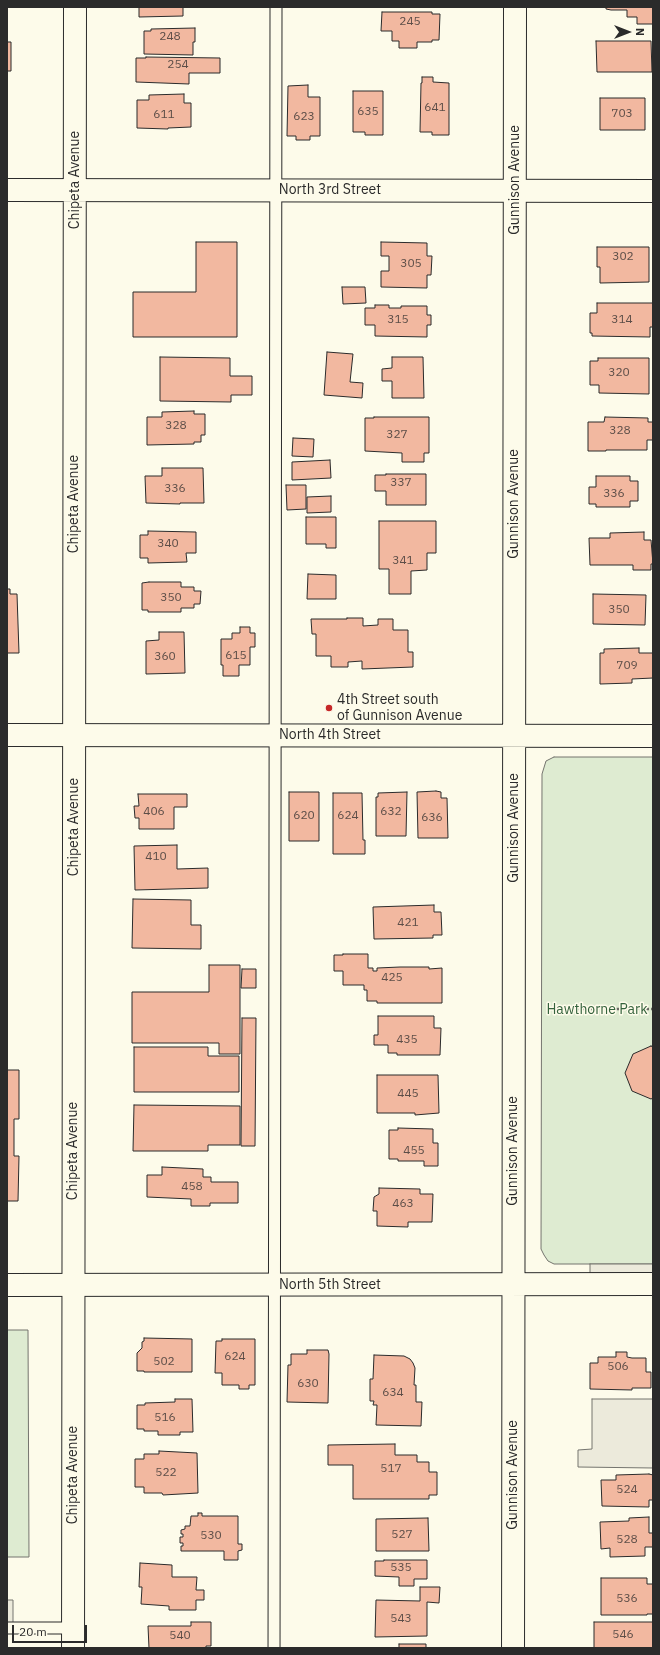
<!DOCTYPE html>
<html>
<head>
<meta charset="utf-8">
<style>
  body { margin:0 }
  #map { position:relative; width:660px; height:1655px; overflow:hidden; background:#fdfbea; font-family:"IBM Plex Sans",sans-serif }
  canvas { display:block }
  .frame { position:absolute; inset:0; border:8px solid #2b2b2b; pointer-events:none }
  .north { position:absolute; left:608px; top:12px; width:40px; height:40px; -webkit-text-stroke:3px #fdfbea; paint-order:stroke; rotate:90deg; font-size:11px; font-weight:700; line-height:16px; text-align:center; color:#2b2b2b }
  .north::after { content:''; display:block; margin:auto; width:14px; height:18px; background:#2b2b2b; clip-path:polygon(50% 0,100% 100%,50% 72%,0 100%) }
  .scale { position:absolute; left:12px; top:1625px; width:75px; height:18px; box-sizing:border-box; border:2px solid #2b2b2b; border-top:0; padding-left:5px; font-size:12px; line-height:14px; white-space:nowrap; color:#2b2b2b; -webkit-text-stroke:3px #fdfbea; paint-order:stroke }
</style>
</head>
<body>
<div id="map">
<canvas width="660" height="1655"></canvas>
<div class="frame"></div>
<div class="north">N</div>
<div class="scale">20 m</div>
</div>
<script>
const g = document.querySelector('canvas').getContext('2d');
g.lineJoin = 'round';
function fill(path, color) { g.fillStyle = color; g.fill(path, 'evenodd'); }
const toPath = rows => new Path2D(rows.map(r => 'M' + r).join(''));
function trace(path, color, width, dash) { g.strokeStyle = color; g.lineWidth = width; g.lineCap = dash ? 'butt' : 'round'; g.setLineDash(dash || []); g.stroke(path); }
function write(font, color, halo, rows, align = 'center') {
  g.font = font + ' "IBM Plex Sans",sans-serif'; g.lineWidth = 3; g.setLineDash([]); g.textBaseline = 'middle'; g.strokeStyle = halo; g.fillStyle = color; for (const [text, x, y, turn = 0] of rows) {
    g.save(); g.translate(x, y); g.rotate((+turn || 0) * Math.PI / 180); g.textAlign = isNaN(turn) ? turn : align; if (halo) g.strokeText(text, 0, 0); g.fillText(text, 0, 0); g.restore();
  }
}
const green = toPath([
  [554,757,653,757,653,1264,554,1264,548,1261,544,1255,541,1249,542,774,546,761,554,757],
  [7,1330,28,1330,29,1557,7,1557,7,1330]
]);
fill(green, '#deebd1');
trace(green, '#74746e', 1);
const parking = toPath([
  [590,1264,653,1264,653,1273,590,1273,590,1264],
  [592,1399,653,1399,653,1468,578,1467,578,1450,592,1449,592,1399],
  [7,1600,13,1600,13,1623,7,1623,7,1600]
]);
fill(parking, '#eceadb');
trace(parking, '#74746e', 1);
const building = toPath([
  [139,7,183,7,183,16,139,17,139,7],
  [606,7,653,7,653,24,637,24,637,17,627,17,627,10,611,10,606,9,606,7],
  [382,12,432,12,432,14,440,14,439,40,432,40,432,42,417,42,417,48,399,48,399,41,392,41,392,31,381,31,382,12],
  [195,28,195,42,193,42,193,55,144,54,144,31,151,31,151,29,195,28],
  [596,41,651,41,652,72,597,72,596,41],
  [7,42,11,42,11,71,7,71,7,42],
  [146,57,220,58,220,73,189,73,189,84,136,82,136,58,146,58,146,57],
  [422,77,433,77,433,82,449,83,449,135,432,135,432,132,420,132,421,83,422,83,422,77],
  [308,85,308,97,320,97,320,136,310,136,310,140,296,140,296,136,287,136,288,86,308,85],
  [353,91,383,91,383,135,365,135,365,132,353,132,353,91],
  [184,94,184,103,191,103,191,127,168,128,168,129,137,128,137,100,149,100,149,95,184,94],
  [600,98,645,98,645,130,600,130,600,98],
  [196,242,237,242,237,337,133,337,133,292,196,292,196,242],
  [381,242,427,243,427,256,432,256,431,275,427,275,427,288,381,287,381,271,389,271,389,256,381,256,381,242],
  [597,247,649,247,649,282,600,283,600,267,597,267,597,247],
  [342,287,365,287,366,303,343,304,342,287],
  [597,303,653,303,653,327,650,327,650,337,592,336,592,333,590,333,590,313,597,313,597,303],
  [375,305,389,305,389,308,401,308,401,306,427,306,427,315,431,315,431,325,427,325,427,337,375,336,375,325,365,325,365,308,375,308,375,305],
  [327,352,353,354,350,382,363,383,362,398,324,395,327,352],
  [160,357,230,358,230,376,252,376,252,395,231,395,231,402,160,401,160,357],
  [392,357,423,357,424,398,392,398,392,381,382,381,382,369,392,368,392,357],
  [598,358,649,358,649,394,599,393,599,385,590,385,590,361,598,361,598,358],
  [194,411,194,414,205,414,205,435,201,435,201,442,194,442,194,444,147,445,147,417,162,417,162,412,194,411],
  [374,417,429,417,429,453,424,453,424,462,402,462,402,453,365,451,365,418,374,418,374,417],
  [605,417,648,418,648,422,653,422,653,440,647,440,647,450,606,450,606,451,588,451,588,422,604,422,605,417],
  [293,438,314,439,313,457,292,456,293,438],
  [330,460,331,478,292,480,292,462,330,460],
  [162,468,203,468,204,503,180,503,180,504,146,503,145,476,162,476,162,468],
  [386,474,426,474,426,505,386,505,386,491,375,491,375,475,386,475,386,474],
  [596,476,630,476,630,481,638,481,638,501,630,501,630,507,596,507,596,504,589,504,589,487,596,487,596,476],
  [286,485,306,485,306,509,287,510,286,485],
  [331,496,331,512,307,513,307,497,331,496],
  [306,517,336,517,336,548,326,548,326,544,306,544,306,517],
  [379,521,436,521,436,553,427,553,427,570,411,571,411,594,389,594,389,569,379,569,379,521],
  [148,531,196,532,196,553,186,553,187,562,148,563,148,558,140,558,140,535,148,535,148,531],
  [644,532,644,540,651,540,653,564,651,564,651,570,633,570,633,565,590,565,589,538,610,538,610,533,644,532],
  [308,574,336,575,336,599,307,599,308,574],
  [149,582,181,582,181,587,194,587,194,591,201,591,200,604,194,604,194,608,181,608,181,612,148,612,148,610,142,610,142,583,149,582],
  [7,589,10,589,10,594,17,594,19,653,7,653,7,589],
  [593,594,646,595,645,625,593,624,593,594],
  [347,618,363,618,363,626,378,625,378,619,393,619,393,630,408,630,408,652,413,652,413,667,362,669,362,661,348,662,348,667,331,667,331,656,316,656,316,634,312,634,311,619,347,619,347,618],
  [240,627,250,627,250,633,255,633,255,647,250,647,250,665,239,665,239,676,223,676,223,665,221,665,221,639,232,639,232,633,240,633,240,627],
  [159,632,184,632,185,673,146,674,146,641,159,640,159,632],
  [639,648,639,653,653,653,653,678,632,679,632,683,600,684,600,653,604,653,604,649,639,648],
  [436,791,441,792,441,798,447,798,448,838,418,838,417,792,436,791],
  [289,792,319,792,319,841,289,841,289,792],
  [407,792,406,836,376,836,376,797,378,797,378,793,407,792],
  [333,793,362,793,363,840,365,840,365,854,333,854,333,793],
  [138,794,187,794,187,807,174,807,174,829,139,829,139,818,135,818,134,806,139,806,138,794],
  [177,845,177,869,208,868,208,888,135,890,134,846,177,845],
  [133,899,191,900,191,925,201,925,201,949,132,948,133,899],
  [434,905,434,912,441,912,442,935,433,935,433,938,374,939,373,907,434,905],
  [343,954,368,954,368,968,373,968,373,971,377,971,377,968,400,967,429,967,429,969,442,968,442,1003,377,1003,377,1001,367,1001,367,990,364,990,364,985,343,985,343,971,334,971,334,955,343,955,343,954],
  [209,965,240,965,240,1054,219,1054,219,1043,132,1043,132,992,209,992,209,965],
  [242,969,256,969,256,988,241,988,242,969],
  [378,1016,434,1016,434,1028,441,1028,440,1055,397,1055,397,1053,388,1053,388,1045,374,1045,374,1035,378,1035,378,1016],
  [242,1018,256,1018,255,1146,241,1146,242,1018],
  [651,1046,653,1047,653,1098,651,1099,632,1091,625,1073,633,1054,651,1046],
  [134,1047,208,1047,208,1056,239,1056,239,1092,134,1092,134,1047],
  [7,1070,19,1070,19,1119,14,1119,14,1156,19,1156,18,1201,7,1201,7,1070],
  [377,1075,438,1075,439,1113,415,1115,415,1113,377,1113,377,1075],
  [134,1105,240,1106,240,1145,208,1145,208,1151,133,1151,134,1105],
  [398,1128,433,1129,433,1143,438,1143,438,1166,424,1166,424,1161,398,1161,398,1159,389,1159,389,1130,398,1130,398,1128],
  [162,1167,203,1169,203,1177,211,1177,211,1182,238,1182,238,1203,210,1203,210,1206,191,1206,191,1199,147,1197,147,1175,162,1175,162,1167],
  [379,1188,420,1189,420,1194,433,1194,432,1222,408,1222,408,1227,377,1226,377,1211,373,1211,374,1197,379,1194,379,1188],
  [144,1338,192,1339,192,1372,144,1372,144,1371,137,1371,137,1353,142,1348,142,1342,144,1341,144,1338],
  [222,1339,255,1339,255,1385,249,1385,249,1389,239,1389,239,1385,222,1385,222,1373,215,1373,216,1341,222,1341,222,1339],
  [307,1350,328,1350,329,1354,328,1403,287,1402,288,1365,291,1365,291,1354,307,1354,307,1350],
  [616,1352,627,1352,627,1357,632,1358,646,1358,646,1372,651,1372,651,1388,632,1388,632,1390,590,1389,590,1363,598,1363,598,1357,616,1357,616,1352],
  [374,1355,404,1356,410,1359,413,1363,415,1368,414,1385,416,1385,416,1402,422,1402,421,1426,376,1425,377,1405,373,1405,374,1401,370,1401,370,1379,373,1379,374,1355],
  [175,1399,192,1399,193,1432,180,1432,180,1435,158,1435,158,1431,144,1431,144,1429,137,1429,137,1405,145,1405,145,1403,175,1402,175,1399],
  [395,1444,395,1455,417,1455,417,1462,429,1462,429,1472,437,1472,437,1495,429,1495,429,1499,353,1499,353,1465,328,1465,328,1445,395,1444],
  [159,1451,197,1453,198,1493,163,1495,162,1493,144,1493,144,1487,135,1487,135,1459,144,1459,144,1454,159,1454,159,1451],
  [649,1474,653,1475,653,1500,649,1500,649,1507,602,1506,601,1480,616,1480,616,1475,649,1474],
  [198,1513,202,1513,202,1516,238,1516,238,1544,242,1544,242,1550,238,1551,238,1560,224,1560,224,1551,181,1551,181,1546,183,1546,183,1543,180,1543,180,1537,183,1537,183,1534,181,1534,181,1530,185,1529,185,1526,190,1526,191,1516,198,1516,198,1513],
  [649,1517,649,1533,653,1533,653,1547,645,1547,645,1556,610,1557,610,1548,601,1549,600,1522,629,1521,629,1518,649,1517],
  [428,1518,429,1551,376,1551,376,1519,428,1518],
  [384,1560,427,1560,427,1579,414,1579,414,1586,399,1586,399,1577,375,1576,375,1561,384,1561,384,1560],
  [140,1563,172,1565,172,1577,197,1577,196,1590,204,1590,204,1600,196,1600,196,1610,169,1610,169,1606,141,1604,142,1587,139,1587,140,1563],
  [601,1578,647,1578,647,1584,653,1584,653,1614,647,1614,647,1615,601,1615,601,1578],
  [420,1587,440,1587,439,1603,427,1602,427,1636,375,1637,376,1600,420,1601,420,1587],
  [191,1622,211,1622,211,1646,206,1646,206,1648,149,1648,148,1626,191,1626,191,1622],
  [594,1622,653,1622,653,1648,594,1648,594,1622],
  [399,1644,426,1644,426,1648,399,1648,399,1644]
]);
fill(building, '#f2b8a0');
trace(building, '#2b2b2b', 1);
const lane = toPath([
  [7,1628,73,1628],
  [274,1648,276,7]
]);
const street = toPath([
  [7,190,653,191],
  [73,1648,75,7]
]);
const secondary = toPath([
  [7,735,653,736],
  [7,1285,653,1284],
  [513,1648,515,7]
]);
trace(lane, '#2b2b2b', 13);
trace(street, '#2b2b2b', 24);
trace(secondary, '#2b2b2b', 24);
trace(toPath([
  [566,1009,653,1009]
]), '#6a6964', 2.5, [3, 2]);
trace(lane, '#fdfbea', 11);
trace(street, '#fdfbea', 22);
trace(secondary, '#fdfbea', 22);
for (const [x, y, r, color] of [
  [329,708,4,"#c62828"]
]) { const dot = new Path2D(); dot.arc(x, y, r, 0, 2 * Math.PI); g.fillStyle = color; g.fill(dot); trace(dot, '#fdfbea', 1.5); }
write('12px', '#5d4e48', null, [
  ["245",410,22],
  ["248",170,37],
  ["254",178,65],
  ["641",435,108],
  ["635",368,112],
  ["703",622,114],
  ["611",164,115],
  ["623",304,117],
  ["302",623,257],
  ["305",411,264],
  ["315",398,320],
  ["314",622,320],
  ["320",619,373],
  ["328",176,426],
  ["328",620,431],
  ["327",397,435],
  ["337",401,483],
  ["336",175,489],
  ["336",614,494],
  ["340",168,544],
  ["341",403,561],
  ["350",171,598],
  ["350",619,610],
  ["615",236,656],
  ["360",165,657],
  ["709",627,666],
  ["406",154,812],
  ["632",391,812],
  ["620",304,816],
  ["624",348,816],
  ["636",432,818],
  ["410",156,857],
  ["421",408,923],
  ["425",392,978],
  ["435",407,1040],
  ["445",408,1094],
  ["455",414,1151],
  ["458",192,1187],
  ["463",403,1204],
  ["624",235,1357],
  ["502",164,1362],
  ["506",618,1367],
  ["630",308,1384],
  ["634",393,1393],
  ["516",165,1418],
  ["517",391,1469],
  ["522",166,1473],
  ["524",627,1490],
  ["527",402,1535],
  ["530",211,1536],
  ["528",627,1540],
  ["535",401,1568],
  ["536",627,1599],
  ["543",401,1619],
  ["546",623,1635],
  ["540",180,1636]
]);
write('14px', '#2b2b2b', '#fdfbea', [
  ["Chipeta Avenue",75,180,-90],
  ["Gunnison Avenue",515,180,-90],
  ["North 3rd Street",330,190],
  ["Chipeta Avenue",74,504,-90],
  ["Gunnison Avenue",514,504,-90],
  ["North 4th Street",330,735],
  ["Chipeta Avenue",74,827,-90],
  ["Gunnison Avenue",514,828,-90],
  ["Chipeta Avenue",73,1151,-90],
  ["Gunnison Avenue",513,1151,-90],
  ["North 5th Street",330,1285],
  ["Chipeta Avenue",73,1475,-90],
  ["Gunnison Avenue",513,1475,-90]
]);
write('14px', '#2b2b2b', '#fdfbea', [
  ["4th Street south",337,700],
  ["of Gunnison Avenue",337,716]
], 'left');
write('14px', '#34623c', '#fdfbea', [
  ["Hawthorne Park",597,1010]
]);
</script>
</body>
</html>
